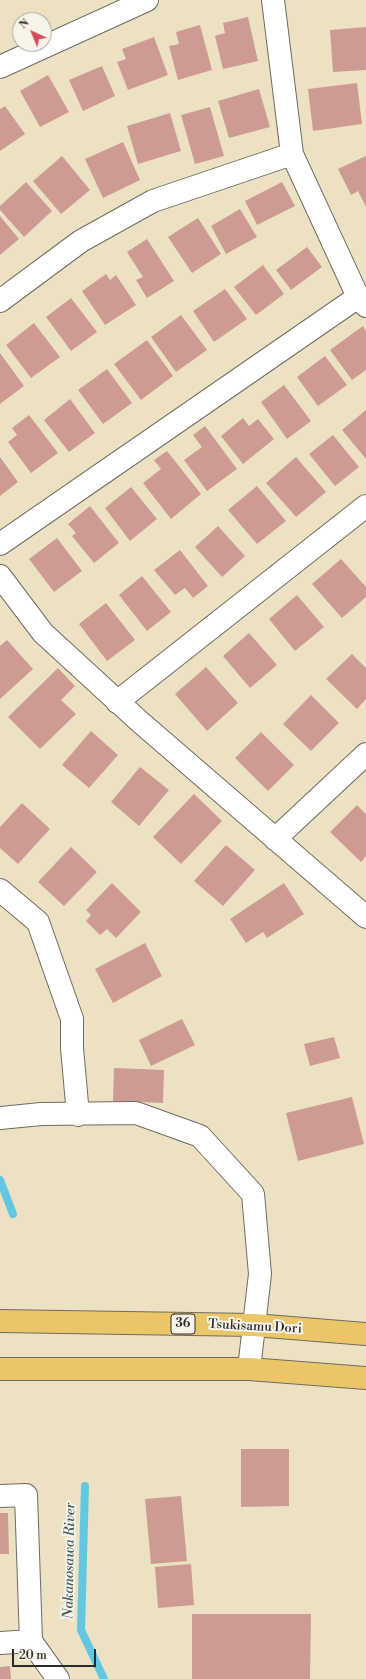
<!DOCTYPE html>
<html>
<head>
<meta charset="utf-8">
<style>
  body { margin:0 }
  #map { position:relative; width:366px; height:1679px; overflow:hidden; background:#ece2c3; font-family:"Libre Bodoni",serif }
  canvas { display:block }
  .north { position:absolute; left:12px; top:12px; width:40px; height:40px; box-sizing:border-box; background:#f7f3e8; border:1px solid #a5a39c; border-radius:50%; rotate:316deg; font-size:11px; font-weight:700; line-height:16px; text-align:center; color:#2b2b2b }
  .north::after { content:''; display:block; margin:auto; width:14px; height:18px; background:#d1495b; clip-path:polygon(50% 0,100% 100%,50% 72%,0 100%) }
  .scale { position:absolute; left:12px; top:1649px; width:84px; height:18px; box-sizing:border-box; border:2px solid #2b2b2b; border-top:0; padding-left:5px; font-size:12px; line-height:14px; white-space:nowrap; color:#2b2b2b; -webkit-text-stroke:3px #f7f3e8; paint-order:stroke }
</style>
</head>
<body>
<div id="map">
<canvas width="366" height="1679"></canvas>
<div class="north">N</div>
<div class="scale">20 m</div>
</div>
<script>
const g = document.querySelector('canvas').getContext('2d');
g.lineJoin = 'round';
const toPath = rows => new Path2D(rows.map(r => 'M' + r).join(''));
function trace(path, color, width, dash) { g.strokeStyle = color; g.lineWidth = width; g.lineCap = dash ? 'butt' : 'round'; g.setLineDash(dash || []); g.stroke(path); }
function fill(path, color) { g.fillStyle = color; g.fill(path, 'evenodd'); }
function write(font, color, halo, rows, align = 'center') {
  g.font = font + ' "Libre Bodoni",serif'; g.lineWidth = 4; g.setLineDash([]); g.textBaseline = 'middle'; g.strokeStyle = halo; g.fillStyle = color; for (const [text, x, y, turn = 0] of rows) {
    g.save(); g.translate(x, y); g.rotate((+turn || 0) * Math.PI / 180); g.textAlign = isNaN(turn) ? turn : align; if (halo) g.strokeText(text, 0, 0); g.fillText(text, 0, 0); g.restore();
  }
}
trace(toPath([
  [0,1180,13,1214],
  [85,1486,81,1630,104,1679]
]), '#62c7e0', 8);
fill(toPath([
  [248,17,258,61,223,69,215,36,225,33,223,23],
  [200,25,212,70,178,80,169,46,179,44,176,32],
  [366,27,366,70,333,72,330,30],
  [154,37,168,75,128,90,117,62,126,59,122,49],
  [102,66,115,96,83,111,69,80],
  [48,75,69,112,40,127,20,91],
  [357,83,362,124,313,131,308,89],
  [259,89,270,127,229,138,218,101],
  [5,106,25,134,0,151,0,109],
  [210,107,224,156,195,164,181,115],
  [170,113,181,151,138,164,127,126],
  [123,142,140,180,103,198,85,159],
  [62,156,90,190,61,214,33,181],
  [366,156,366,207,358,191,351,195,338,169],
  [26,182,52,211,24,237,0,210,0,206],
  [282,182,295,206,257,225,245,201],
  [240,209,257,237,226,254,211,226],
  [0,216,19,239,0,255],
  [198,218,221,254,192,273,168,237],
  [147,239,174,281,147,298,136,280,143,277,127,252],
  [307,247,322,267,291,290,276,270],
  [263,265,284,294,256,315,234,287],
  [106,274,110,280,116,275,136,305,105,325,82,291],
  [225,289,247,319,214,342,193,311],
  [71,298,97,332,71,351,46,317],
  [181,315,207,350,176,372,151,337],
  [34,323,60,357,31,378,6,345],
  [363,326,366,331,366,370,352,380,330,350],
  [147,340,173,376,141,400,114,364],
  [0,353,24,386,0,404],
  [325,356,347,385,318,406,297,377],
  [107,369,132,403,103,424,78,390],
  [284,385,311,421,287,439,261,402],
  [70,399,95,433,69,452,44,420],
  [366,410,366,459,342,430],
  [29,415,58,453,31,473,8,442,17,435,12,428],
  [243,418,249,426,258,419,274,439,243,464,221,436],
  [205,426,237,469,207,491,184,460,202,447,193,435],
  [333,435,359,467,335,486,309,454],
  [167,451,201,494,171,519,143,483,161,469,154,460],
  [0,457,18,482,0,496],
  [296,457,326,492,296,517,266,483],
  [257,486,286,521,257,544,228,510],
  [131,487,157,519,130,541,105,508],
  [90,506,119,543,94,563,72,536,76,533,68,524],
  [218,526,245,556,222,577,195,547],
  [57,538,82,571,54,592,29,559],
  [180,550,208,586,193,598,185,588,175,595,154,570],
  [341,559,366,587,366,597,342,618,312,584],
  [142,576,171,612,147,631,119,595],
  [297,595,324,627,295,651,269,619],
  [106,603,135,640,107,661,79,624],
  [249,633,277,665,250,688,223,656],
  [7,640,33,669,0,699,0,646],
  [352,654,366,668,366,699,357,709,326,679],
  [206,667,238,703,207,731,175,694],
  [58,668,75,686,61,700,76,714,40,749,8,717],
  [311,695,339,723,311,751,283,724],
  [91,731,118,755,89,788,62,765],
  [261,732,294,765,268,791,235,758],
  [140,767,169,790,139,826,111,802],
  [194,794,222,821,181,864,153,837],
  [22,803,50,829,18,864,0,848,0,827],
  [357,805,366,814,366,856,361,862,330,832],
  [226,845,255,870,223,906,194,881],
  [71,847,97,872,64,906,38,882],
  [112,883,141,912,116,938,107,929,100,935,86,921,91,915,86,910],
  [284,883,304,914,267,938,263,932,246,943,230,919],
  [145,943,162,976,113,1003,95,969],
  [182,1019,195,1045,151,1066,139,1040],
  [334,1037,340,1058,310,1066,304,1044],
  [114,1068,164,1070,163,1103,113,1101],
  [352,1097,364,1144,298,1161,286,1113],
  [241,1449,289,1449,289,1506,241,1507],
  [181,1496,187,1561,151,1564,145,1499],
  [0,1513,8,1513,9,1554,0,1554],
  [191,1564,194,1605,158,1608,155,1567],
  [192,1614,311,1614,310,1679,192,1679],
  [10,1666,11,1679,0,1679,0,1667]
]), '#ce9b94');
const minor = toPath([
  [273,0,292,154,358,297,366,306],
  [0,67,147,0],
  [0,301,81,241,153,201,292,154],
  [0,544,358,297],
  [0,576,43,633,139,721,366,917],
  [117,702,366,506],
  [275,839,366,754],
  [0,890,38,922,72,1019,72,1048,78,1115],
  [0,1118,41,1114,136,1113,200,1136,253,1194,260,1274,249,1369],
  [0,1496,26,1495,31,1641,58,1679],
  [0,1643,31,1641]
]);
const highway = toPath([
  [0,1321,254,1325,366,1334],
  [0,1369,249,1369,366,1378]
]);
trace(minor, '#6f6b60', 24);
trace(highway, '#6f6b60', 24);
trace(minor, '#fff', 22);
trace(highway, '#ebc669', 22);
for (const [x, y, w] of [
  [183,1324,24]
]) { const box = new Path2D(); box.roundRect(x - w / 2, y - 10, w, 20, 3); g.fillStyle = '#f7f3e8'; g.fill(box); trace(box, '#2b2b2b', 1); }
write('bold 12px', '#2b2b2b', null, [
  ["36",183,1324]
]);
write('13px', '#2b2b2b', '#f7f3e8', [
  ["Tsukisamu Dori",255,1327,3]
]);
write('italic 14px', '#3c5a61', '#f7f3e8', [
  ["Nakanosawa River",70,1561,-89]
]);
</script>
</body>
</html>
